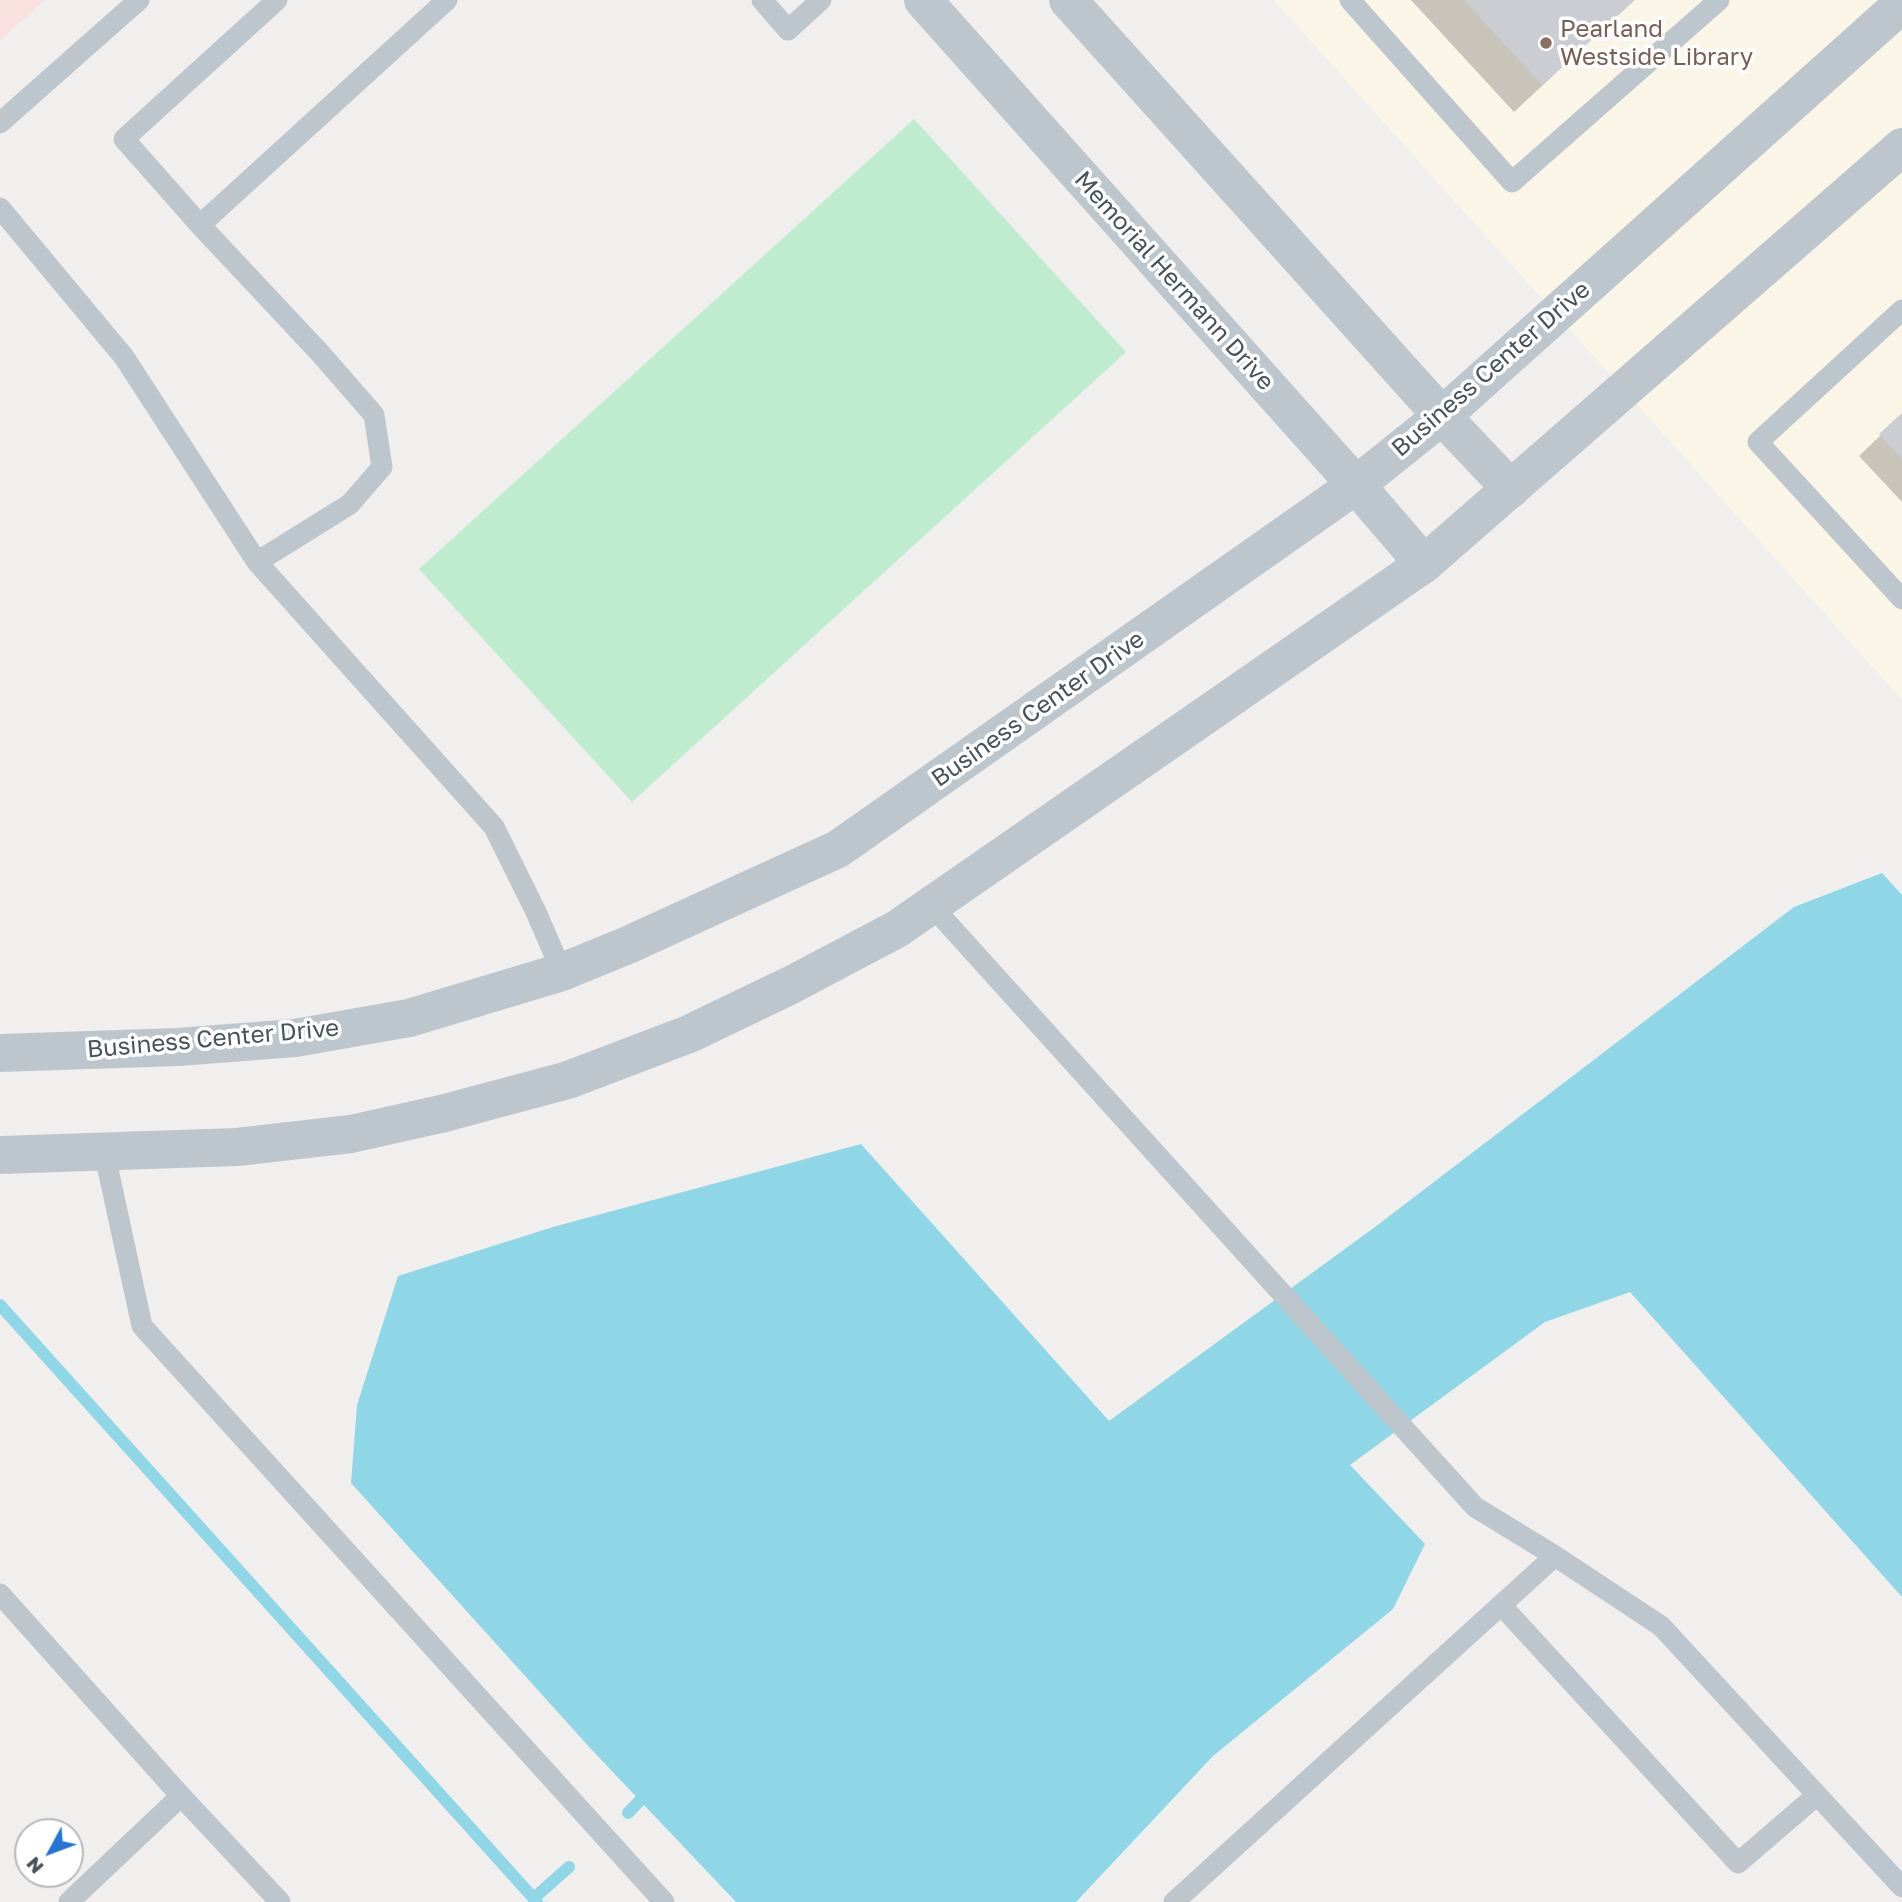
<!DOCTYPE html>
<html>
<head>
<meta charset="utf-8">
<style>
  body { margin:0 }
  #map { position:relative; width:1902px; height:1902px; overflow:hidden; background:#f1eeee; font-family:"Golos Text",sans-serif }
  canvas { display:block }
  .north { position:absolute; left:14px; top:1818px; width:70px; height:70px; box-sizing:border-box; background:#fff; border:2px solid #b5babd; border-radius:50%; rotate:229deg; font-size:19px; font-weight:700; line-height:28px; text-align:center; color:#47525a }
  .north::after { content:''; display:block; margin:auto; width:24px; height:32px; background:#2475d4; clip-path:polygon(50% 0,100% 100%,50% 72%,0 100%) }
</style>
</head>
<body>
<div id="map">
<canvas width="1902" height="1902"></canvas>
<div class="north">N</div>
</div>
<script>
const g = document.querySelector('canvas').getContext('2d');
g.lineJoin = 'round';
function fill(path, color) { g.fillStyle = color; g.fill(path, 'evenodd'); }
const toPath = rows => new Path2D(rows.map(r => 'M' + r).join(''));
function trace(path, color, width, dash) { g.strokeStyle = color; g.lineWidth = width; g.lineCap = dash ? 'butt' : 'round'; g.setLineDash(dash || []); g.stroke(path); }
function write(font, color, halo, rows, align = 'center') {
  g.font = font + ' "Golos Text",sans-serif'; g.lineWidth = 7; g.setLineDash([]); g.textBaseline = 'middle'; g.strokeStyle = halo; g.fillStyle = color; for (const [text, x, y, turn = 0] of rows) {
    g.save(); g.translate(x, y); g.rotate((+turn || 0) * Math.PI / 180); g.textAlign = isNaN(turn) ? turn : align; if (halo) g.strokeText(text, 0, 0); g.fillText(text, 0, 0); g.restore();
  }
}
fill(toPath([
  [1274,0,1902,0,1902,700]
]), '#fbf5e8');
fill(toPath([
  [0,0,45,0,0,40]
]), '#f9e1e0');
fill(toPath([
  [914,119,1126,352,632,802,419,569]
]), '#bfeccf');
fill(toPath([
  [1882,873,1902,895,1902,1597,1630,1292,1545,1322,1350,1465,1425,1544,1393,1609,1213,1756,1076,1902,736,1902,591,1749,351,1483,357,1405,398,1276,553,1227,861,1144,1109,1421,1375,1227,1794,907]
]), '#8fd6e6');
fill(toPath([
  [1411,0,1634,0,1514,112],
  [1902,415,1902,502,1859,456]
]), '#0003');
trace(toPath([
  [0,1305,537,1902],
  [628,1813,652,1788],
  [534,1898,569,1867]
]), '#8fd6e6', 12);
fill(toPath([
  [1464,0,1635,0,1542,85],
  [1902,413,1902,459,1879,434]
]), '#cbcdd3');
trace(toPath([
  [277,0,124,139,200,225,447,0],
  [762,0,788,30,821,0],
  [1350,0,1512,182,1719,0],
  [0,123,139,0],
  [0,208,124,357,257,562],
  [200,225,320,353,374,415,382,467,350,504,257,562,494,827,536,912,562,972],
  [1902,310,1758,442,1902,599],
  [931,905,1475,1507,1555,1556,1174,1902],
  [104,1151,142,1326,664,1902],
  [1555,1556,1661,1626,1902,1887],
  [0,1594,181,1796,69,1902],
  [1501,1605,1738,1863,1817,1795],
  [181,1796,280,1902]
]), '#bdc6cc', 21);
trace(toPath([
  [923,0,1356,485,1424,564],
  [1068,0,1442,416,1511,489]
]), '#bdc6cc', 38);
trace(toPath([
  [0,1053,178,1047,295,1038,409,1018,562,972,628,945,838,849,1356,485,1442,416,1902,4],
  [0,1155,237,1147,351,1134,445,1113,568,1080,689,1034,791,985,897,929,1424,564,1902,147]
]), '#bdc6cc', 38);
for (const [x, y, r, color] of [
  [1546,43,7,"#8d6e63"]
]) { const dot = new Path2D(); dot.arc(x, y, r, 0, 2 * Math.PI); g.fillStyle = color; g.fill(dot); trace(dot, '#fff', 2.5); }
write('24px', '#785e54', '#fff', [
  ["Pearland",1560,29],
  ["Westside Library",1560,57]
], 'left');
write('24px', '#47525a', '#fff', [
  ["Memorial Hermann Drive",1174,281,48],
  ["Business Center Drive",1491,369,-41],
  ["Business Center Drive",1038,709,-35],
  ["Business Center Drive",213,1039,-5]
]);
</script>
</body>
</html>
